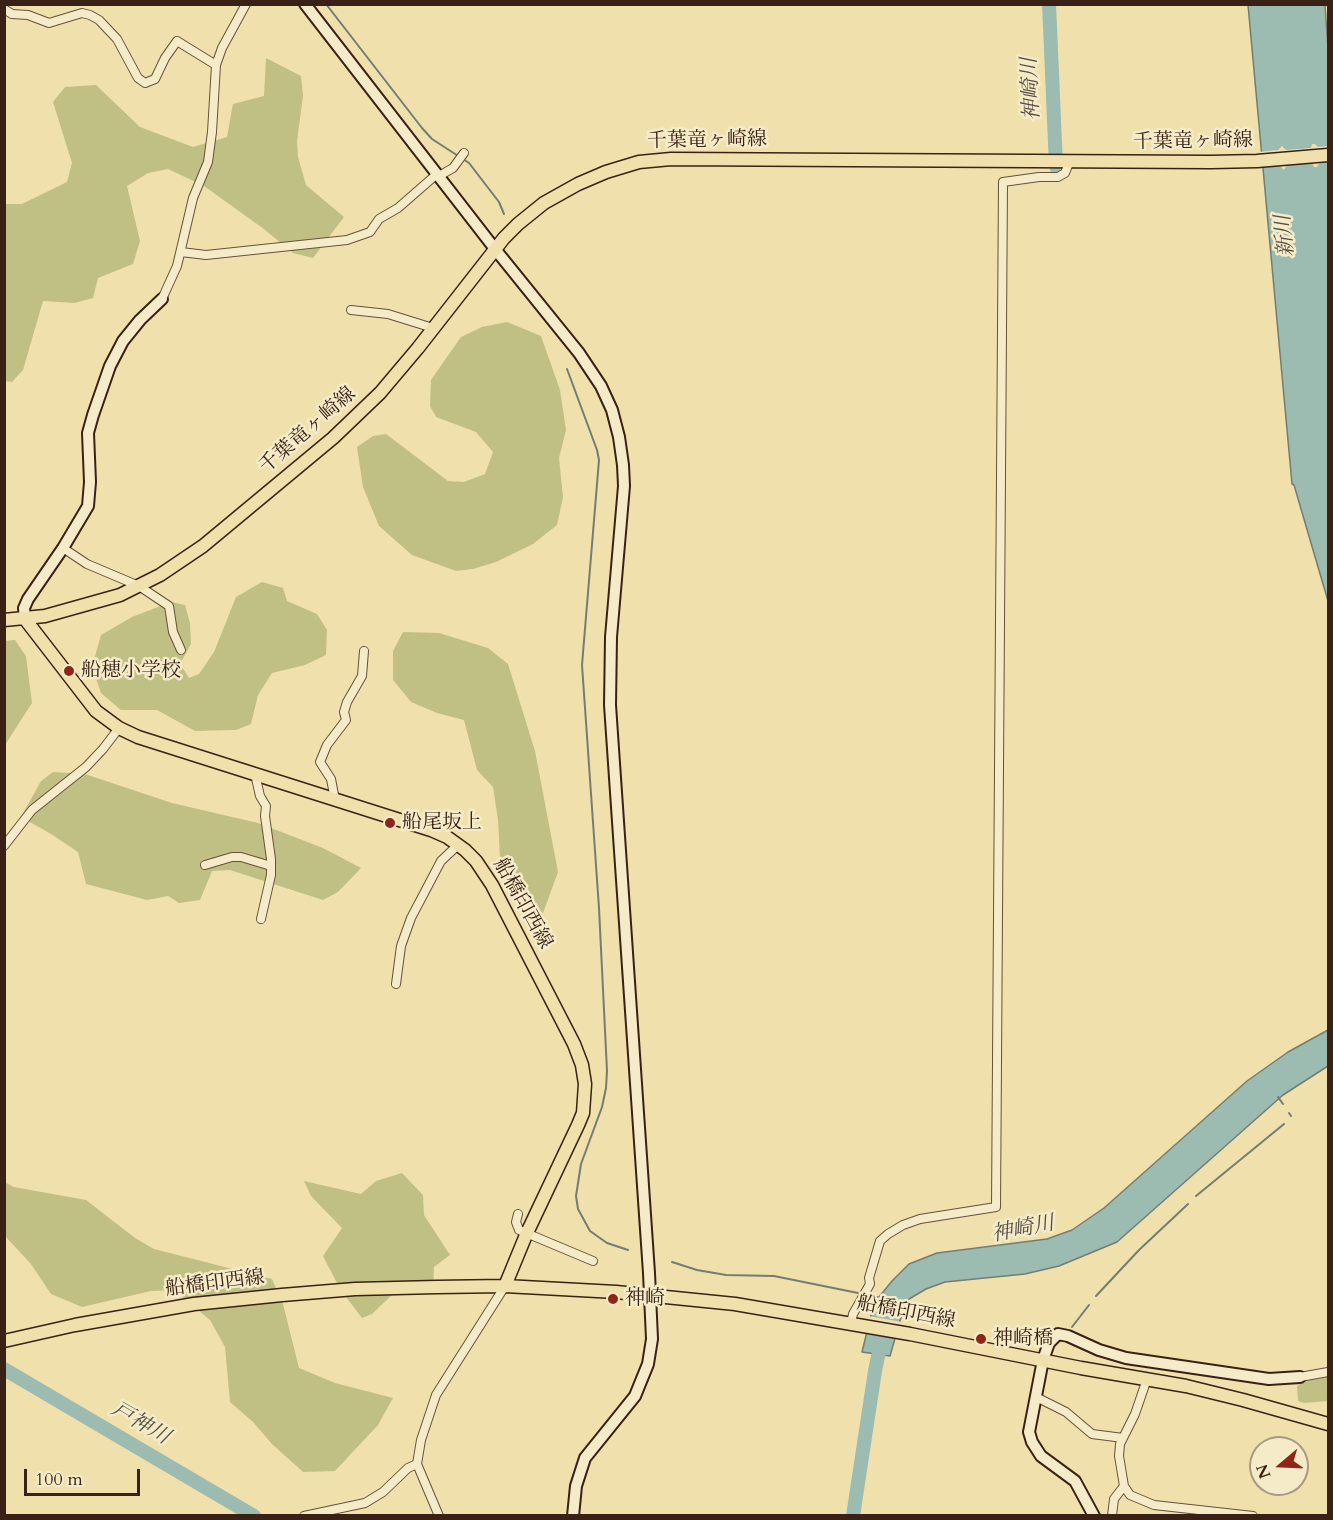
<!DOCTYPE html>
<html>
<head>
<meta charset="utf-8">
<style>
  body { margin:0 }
  #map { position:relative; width:1333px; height:1520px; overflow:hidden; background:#efe0ac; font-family:Cardo,serif }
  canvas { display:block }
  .frame { position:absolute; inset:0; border:6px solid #392115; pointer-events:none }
  .north { position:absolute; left:1249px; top:1436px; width:60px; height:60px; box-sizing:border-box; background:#f5ebc9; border:2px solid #aa9a81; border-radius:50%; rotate:251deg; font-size:16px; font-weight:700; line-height:24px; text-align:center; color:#392115 }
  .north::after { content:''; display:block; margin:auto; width:21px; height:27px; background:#8f2418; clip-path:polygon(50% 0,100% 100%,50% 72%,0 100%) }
  .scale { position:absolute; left:24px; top:1469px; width:116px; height:27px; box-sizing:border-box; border:3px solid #392115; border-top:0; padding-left:8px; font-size:18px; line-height:21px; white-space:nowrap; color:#392115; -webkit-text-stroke:4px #f5ebc9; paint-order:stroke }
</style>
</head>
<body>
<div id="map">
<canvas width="1333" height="1520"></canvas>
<div class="frame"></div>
<div class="north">N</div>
<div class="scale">100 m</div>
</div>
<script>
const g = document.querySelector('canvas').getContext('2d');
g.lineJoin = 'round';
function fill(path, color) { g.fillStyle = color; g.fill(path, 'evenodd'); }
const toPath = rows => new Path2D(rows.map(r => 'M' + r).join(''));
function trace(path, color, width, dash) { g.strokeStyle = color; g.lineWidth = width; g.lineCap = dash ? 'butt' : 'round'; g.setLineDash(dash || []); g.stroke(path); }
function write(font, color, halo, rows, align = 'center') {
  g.font = font + ' Cardo,"Noto Serif JP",serif'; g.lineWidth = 5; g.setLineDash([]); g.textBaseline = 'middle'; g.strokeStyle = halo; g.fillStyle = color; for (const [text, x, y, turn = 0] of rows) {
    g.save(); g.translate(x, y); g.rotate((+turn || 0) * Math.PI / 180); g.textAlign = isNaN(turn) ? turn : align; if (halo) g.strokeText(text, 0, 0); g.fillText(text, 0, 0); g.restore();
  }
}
fill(toPath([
  [266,58,301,76,303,96,297,141,298,157,306,185,344,217,313,258,293,253,264,229,204,186,168,169,148,173,127,186,140,241,133,264,98,278,93,298,74,303,43,301,23,370,12,382,5,381,5,204,22,204,67,182,72,163,53,102,65,87,96,85,140,127,193,147,227,137,233,104,264,96],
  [507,322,541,336,560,390,566,430,559,458,563,497,557,525,533,544,496,562,473,569,456,571,412,555,379,526,363,487,357,447,373,436,386,434,448,481,464,482,485,474,493,452,476,432,436,417,430,406,431,380,461,337,482,327],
  [262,582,283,588,287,601,317,614,327,630,326,655,305,665,272,673,258,695,251,724,236,730,195,731,157,710,121,710,101,693,92,667,101,635,132,617,171,602,185,605,190,623,191,644,180,664,189,678,199,674,214,652,236,597],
  [403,632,439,633,488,648,508,664,535,751,558,872,543,913,531,907,514,889,500,858,498,820,493,787,477,770,464,720,437,713,411,702,393,680,393,651],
  [15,640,26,656,32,703,5,745,5,641],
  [53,772,85,774,172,803,258,823,323,848,361,868,338,892,323,900,230,870,212,871,200,900,179,903,168,896,147,900,86,884,78,852,51,834,21,817,41,781],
  [402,1173,423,1195,424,1215,450,1255,434,1267,433,1293,393,1294,372,1314,362,1318,340,1289,323,1256,342,1228,311,1196,304,1181,361,1194,376,1181],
  [4,1182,14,1187,86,1200,135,1238,154,1249,272,1279,283,1304,299,1368,335,1383,393,1398,378,1425,335,1471,303,1472,272,1444,254,1423,230,1402,225,1347,210,1320,174,1290,151,1291,82,1307,51,1294,31,1264,5,1236],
  [1328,1376,1328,1401,1304,1403,1298,1401,1297,1386,1309,1379]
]), '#c1c084');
const water = toPath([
  [1248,5,1325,5,1328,48,1328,601,1294,485,1292,484,1248,5],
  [1328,1030,1328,1066,1283,1095,1117,1242,1059,1266,1025,1274,945,1282,926,1289,909,1299,902,1314,890,1356,862,1352,873,1307,868,1301,870,1297,879,1297,892,1281,909,1264,937,1253,1047,1239,1072,1230,1104,1208,1247,1081,1288,1052,1328,1030]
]);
fill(water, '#9cbbb1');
trace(water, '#747d73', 1.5);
fill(toPath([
  [1312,144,1315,144,1318,147,1328,146,1328,162,1320,162,1317,167,1314,167,1312,163,1287,165,1284,170,1280,166,1260,168,1259,152,1278,150,1282,146,1286,150,1311,148],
  [868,1316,902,1322,899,1336,864,1330]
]), '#efe0ac');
trace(toPath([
  [326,4,422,128,432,139,469,163,499,202,504,214],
  [567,369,597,450,599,460,582,665,599,908,607,1071,606,1088,602,1107,581,1164,576,1196,578,1209,590,1231,607,1243,628,1250],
  [1278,1097,1283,1104],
  [1289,1113,1291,1116],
  [1196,1196,1284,1124],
  [672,1262,697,1270,726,1275,774,1276,858,1293],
  [1096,1296,1139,1250,1188,1204],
  [1072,1327,1089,1305]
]), '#747d73', 2);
trace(toPath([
  [1049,4,1056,166,1058,171],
  [4,1369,254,1516],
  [853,1516,875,1371,882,1337]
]), '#9cbbb1', 14);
const street = toPath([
  [4,9,12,14,28,15,49,23,82,13,90,15,99,20,117,39,138,78,145,83,155,79,165,58,177,41,216,65],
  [439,176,453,168,464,153],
  [181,252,206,255,347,240,370,232,379,219,398,208,437,174],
  [162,299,177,266,193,198,208,162,212,132,216,65,222,48,246,4],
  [351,310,388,314,433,328],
  [63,548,87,564,139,586,169,606,173,632,181,650],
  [255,774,260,796,266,806,265,816,271,859,271,875,261,919],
  [335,800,331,779,320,762,327,745,346,720,344,712,347,702,362,676,364,651],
  [4,846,32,810,86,767,103,749,119,728],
  [205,865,232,857,241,857,271,866],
  [396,984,401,946,411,918,441,861,458,845],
  [518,1214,516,1222,519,1230,593,1261],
  [851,1323,853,1314,870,1284,869,1278,880,1241,888,1234,903,1225,920,1219,996,1207,1003,182,1039,177,1058,177,1065,173,1069,163],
  [1300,1377,1328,1372],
  [1147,1379,1135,1414,1120,1444,1119,1456,1124,1486,1130,1495,1154,1505,1253,1516],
  [1036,1397,1066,1412,1092,1434,1123,1438],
  [304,1516,365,1503,383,1492,408,1468,417,1464],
  [439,1516,417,1464,421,1440,436,1395,505,1286],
  [1112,1516,1114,1499,1124,1486]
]);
const secondary = toPath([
  [305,4,495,249,579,353,601,386,612,410,619,437,623,465,624,486,611,637,610,705,649,1273,652,1339,648,1364,635,1396,585,1458,576,1486,573,1516],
  [25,619,24,608,28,599,63,548,88,506,90,482,88,433,93,415,110,366,123,341,140,320,162,299],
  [1094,1516,1075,1481,1041,1456,1032,1442,1029,1432,1043,1360,1049,1343,1058,1334,1068,1336,1099,1350,1126,1358,1269,1379,1300,1377]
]);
const primary = toPath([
  [25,619,96,711,119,728,138,737,431,830,447,837,465,850,476,861,492,885,574,1044,582,1065,585,1084,583,1113,578,1125,526,1235,505,1286],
  [4,620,45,616,120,595,160,575,203,546,333,438,380,393,418,348,504,238,518,224,544,203,578,184,606,172,639,162,671,159,1211,162,1257,161,1328,155],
  [4,1341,75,1325,194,1304,282,1295,355,1289,437,1287,505,1286,616,1292,735,1304,910,1334,1081,1368,1186,1386,1243,1400,1328,1424]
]);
trace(street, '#66513b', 10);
trace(secondary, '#392115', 14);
trace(primary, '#392115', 15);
trace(street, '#f5ebc9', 8);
trace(secondary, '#f5ebc9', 10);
trace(primary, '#efe0ac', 12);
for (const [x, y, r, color] of [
  [69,671,6,"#8f2418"],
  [390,823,6,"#8f2418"],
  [613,1299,6,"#8f2418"],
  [981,1339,6,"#8f2418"]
]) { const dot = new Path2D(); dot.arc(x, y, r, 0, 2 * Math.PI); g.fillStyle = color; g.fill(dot); trace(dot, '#f5ebc9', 2); }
write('20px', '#392115', '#f5ebc9', [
  ["千葉竜ヶ崎線",707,141,-1],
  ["千葉竜ヶ崎線",1193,142,-1],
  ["千葉竜ヶ崎線",308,431,-41],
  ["船橋印西線",522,904,61],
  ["船橋印西線",215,1284,-7],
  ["船橋印西線",906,1313,11]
]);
write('20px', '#392115', '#f5ebc9', [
  ["船穂小学校",81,671],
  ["船尾坂上",402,823],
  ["神崎",625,1299],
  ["神崎橋",993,1339]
], 'left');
write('italic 21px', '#574f44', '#f5ebc9', [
  ["神崎川",1032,89,-93],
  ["新川",1286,236,-95],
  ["神崎川",1023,1230,-11],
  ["戸神川",140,1424,30]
]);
</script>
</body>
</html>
